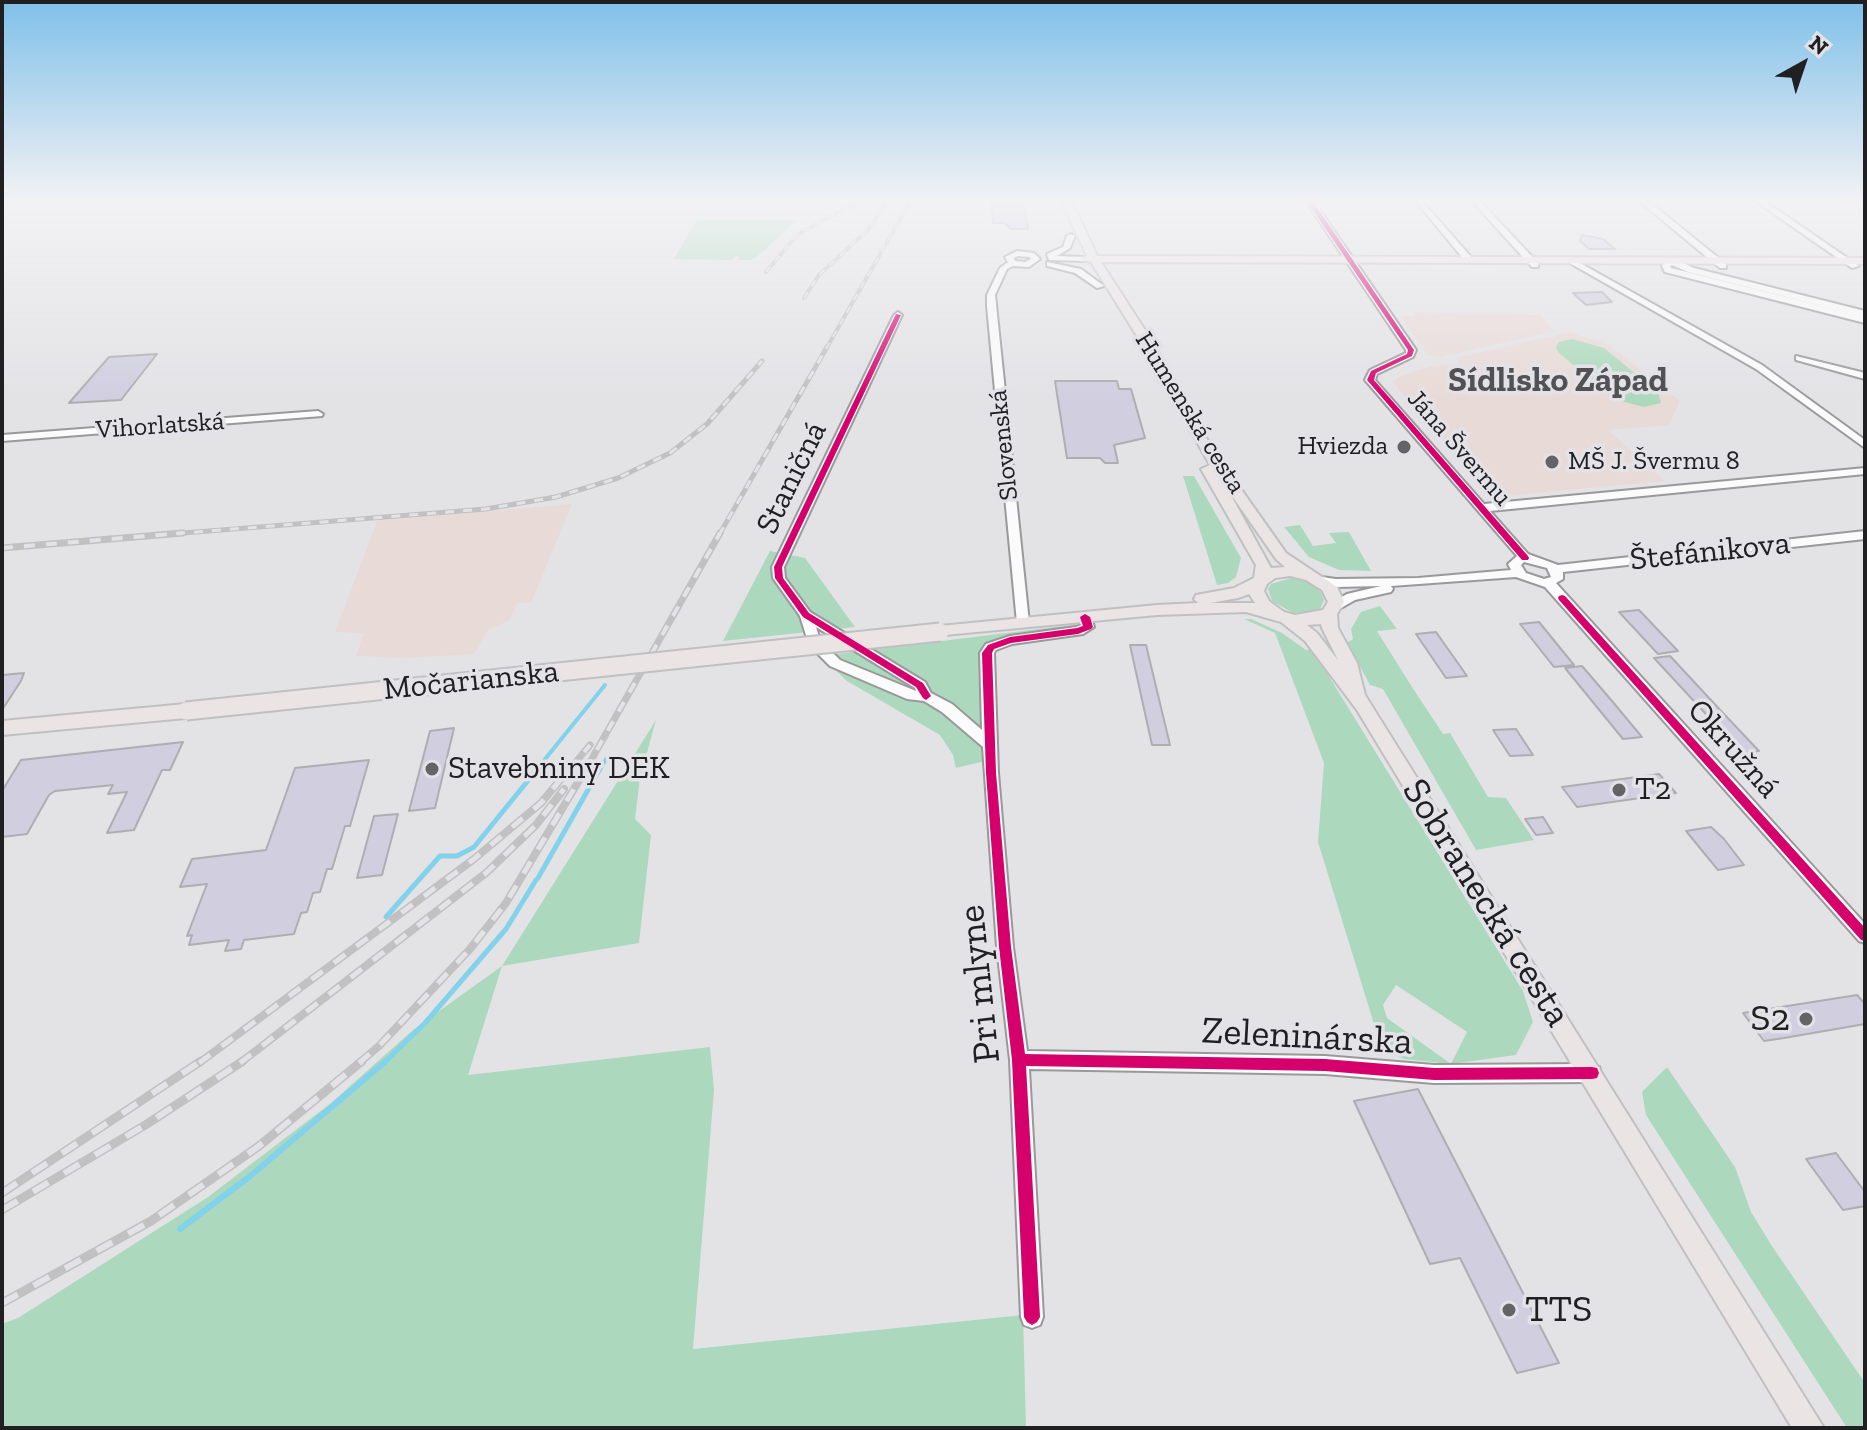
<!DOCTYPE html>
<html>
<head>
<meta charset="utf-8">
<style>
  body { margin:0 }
  #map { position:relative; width:1867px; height:1430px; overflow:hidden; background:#e3e3e6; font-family:"Zilla Slab",serif }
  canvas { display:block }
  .frame { position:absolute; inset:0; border:4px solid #202022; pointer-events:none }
  .north { position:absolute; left:1763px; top:24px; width:80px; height:80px; -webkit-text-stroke:6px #e2e2e7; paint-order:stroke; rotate:40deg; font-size:22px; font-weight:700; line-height:32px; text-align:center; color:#202022 }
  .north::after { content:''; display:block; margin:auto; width:28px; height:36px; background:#202022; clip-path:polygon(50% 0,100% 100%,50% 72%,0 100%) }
</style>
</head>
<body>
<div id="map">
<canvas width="1867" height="1430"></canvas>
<div class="frame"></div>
<div class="north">N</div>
</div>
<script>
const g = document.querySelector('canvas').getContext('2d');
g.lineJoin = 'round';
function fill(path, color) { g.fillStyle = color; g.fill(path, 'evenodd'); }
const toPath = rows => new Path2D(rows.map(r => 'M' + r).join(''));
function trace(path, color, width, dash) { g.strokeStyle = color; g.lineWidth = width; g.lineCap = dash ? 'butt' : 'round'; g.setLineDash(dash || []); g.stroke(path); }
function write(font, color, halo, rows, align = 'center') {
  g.font = font + ' "Zilla Slab",serif'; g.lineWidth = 7; g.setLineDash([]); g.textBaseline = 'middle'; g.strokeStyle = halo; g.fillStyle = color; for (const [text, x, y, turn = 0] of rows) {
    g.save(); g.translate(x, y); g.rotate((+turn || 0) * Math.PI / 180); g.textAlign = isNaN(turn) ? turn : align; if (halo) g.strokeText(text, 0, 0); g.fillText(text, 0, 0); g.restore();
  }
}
fill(toPath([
  [1413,312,1540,315,1554,331,1440,357,1428,355,1400,317,1415,316],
  [1570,332,1609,345,1680,401,1669,425,1608,430,1665,481,1493,497,1393,382,1401,376,1431,366,1460,364,1455,358],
  [572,504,531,603,517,603,510,620,488,630,474,654,404,658,356,656,364,633,335,632,377,521]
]), '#e8dad7');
fill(toPath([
  [697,219,797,220,758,256,750,260,738,260,740,257,736,256,731,260,674,259],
  [1572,339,1604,348,1658,392,1661,403,1644,407,1613,399,1558,352,1556,347,1559,342],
  [1183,476,1194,476,1241,558,1236,577,1228,583,1217,585],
  [1300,525,1313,546,1336,543,1329,533,1349,532,1371,571,1339,570,1309,557,1284,527],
  [770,551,805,558,855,627,723,641],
  [1291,578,1310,583,1320,591,1324,600,1320,609,1313,612,1293,613,1272,601,1268,589,1271,584],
  [1380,606,1397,629,1377,631,1412,687,1443,734,1450,733,1488,797,1506,798,1534,840,1476,850,1383,689,1370,685,1347,643,1353,639,1351,629,1361,612],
  [1244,619,1251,619,1282,633,1306,650,1312,649,1523,991,1533,1022,1516,1055,1451,1064,1404,1059,1382,1050,1318,842,1324,763,1275,633],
  [1396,985,1467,1032,1451,1064,1387,1018,1383,1005],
  [1079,624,986,644,985,761,956,768,953,755,940,735,847,681,820,656],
  [656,720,640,778,635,819,651,835,639,943,502,966,468,1075,710,1047,714,1090,693,1349,1023,1315,1026,1428,2,1428,2,1324,18,1318,208,1197,331,1103,414,1029,502,966],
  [1667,1067,1735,1167,1751,1212,1772,1246,1865,1383,1865,1428,1847,1428,1646,1115,1642,1092]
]), '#acd9bd');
trace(toPath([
  [537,769,605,685],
  [600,769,606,759]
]), '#82d2eb', 4);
trace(toPath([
  [538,878,601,767],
  [386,917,440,856,457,856,474,847,539,767],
  [384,1063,425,1023,506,929,536,880]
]), '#82d2eb', 5);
trace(toPath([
  [180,1229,249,1177,386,1061]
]), '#82d2eb', 6);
const building = toPath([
  [991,200,1023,200,1028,229,1011,229,1004,223,993,223,991,200],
  [1582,235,1603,239,1615,249,1589,249,1580,241,1582,235],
  [1602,292,1612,302,1586,305,1573,293,1602,292],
  [157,354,121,400,69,403,109,357,157,354],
  [1055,381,1117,381,1119,389,1131,389,1145,438,1114,445,1118,463,1105,463,1100,458,1067,458,1055,381],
  [1639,610,1678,651,1658,654,1619,612,1639,610],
  [1539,622,1574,665,1554,667,1520,624,1539,622],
  [1436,632,1467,676,1446,678,1416,634,1436,632],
  [1130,645,1146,645,1170,745,1152,745,1130,645],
  [1670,656,1723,713,1759,751,1742,753,1654,658,1670,656],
  [1582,666,1612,701,1642,737,1623,739,1565,668,1582,666],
  [24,673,21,681,2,710,2,675,24,673],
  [454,728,435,808,409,811,430,731,454,728],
  [1516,729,1533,755,1510,756,1493,730,1516,729],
  [183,742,170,770,162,770,134,830,107,833,127,792,108,794,113,785,55,791,49,795,27,834,2,837,2,791,21,760,183,742],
  [369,760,350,826,345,826,332,869,327,869,320,892,313,893,307,912,301,913,294,934,244,940,241,949,225,951,229,940,189,945,192,935,187,936,207,884,180,887,192,859,266,850,295,768,369,760],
  [1659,774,1676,793,1577,807,1562,787,1659,774],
  [398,814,382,875,357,878,374,816,398,814],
  [1543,817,1553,833,1536,835,1525,819,1543,817],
  [1711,827,1724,839,1744,865,1718,870,1686,831,1711,827],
  [1857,995,1865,1004,1865,1024,1784,1038,1764,1041,1743,1013,1857,995],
  [1418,1089,1506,1260,1559,1363,1517,1373,1460,1258,1430,1264,1354,1101,1418,1089],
  [1836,1153,1865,1192,1865,1206,1843,1210,1806,1159,1836,1153]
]);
fill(building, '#d0cedf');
trace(building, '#aeaeb1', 2);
const minor = toPath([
  [1305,200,1313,200,1416,350,1413,357,1377,374,1375,380,1484,504,1865,468,1865,474,1490,511,1528,554,1558,565,1865,531,1865,539,1563,572,1563,579,1556,583,1865,924,1865,943,1859,941,1545,587,1516,577,1391,586,1393,589,1391,592,1355,600,1339,609,1331,609,1329,606,1331,603,1347,594,1381,586,1336,587,1314,582,1312,579,1314,576,1336,579,1418,578,1511,570,1508,564,1517,556,1365,380,1370,370,1406,353,1406,350,1305,200],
  [1524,562,1547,568,1551,577,1544,579,1526,573,1521,565,1524,562],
  [1415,200,1421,200,1472,258,1472,262,1466,262,1415,200],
  [1471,200,1479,200,1538,263,1538,267,1532,267,1471,200],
  [1638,200,1647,200,1726,264,1726,268,1720,268,1638,200],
  [1754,200,1763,200,1859,266,1852,268,1754,200],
  [1071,234,1075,236,1070,248,1057,256,1084,257,1088,259,1087,261,1049,260,1047,254,1063,247,1067,236,1071,234],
  [1017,251,1034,253,1040,259,1029,267,1013,266,1007,269,995,295,1029,623,1023,627,1017,623,987,306,987,295,1000,268,1008,262,1005,257,1017,251],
  [1018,256,1029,257,1031,259,1025,262,1015,261,1014,258,1018,256],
  [1571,258,1762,365,1865,440,1865,448,1756,369,1568,262,1567,260,1571,258],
  [1668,259,1674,259,1694,268,1865,311,1865,317,1688,272,1672,265,1670,266,1671,268,1865,317,1865,323,1665,272,1662,266,1668,259],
  [1047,262,1081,269,1104,286,1097,288,1075,273,1047,266,1047,262],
  [898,312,902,315,784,567,785,578,810,612,925,682,931,693,952,704,982,730,980,653,986,644,1010,636,1076,627,1081,625,1079,617,1080,614,1090,614,1091,617,1094,627,1083,634,1012,644,996,650,994,653,998,773,1013,947,1027,1051,1325,1056,1434,1065,1592,1064,1599,1067,1601,1073,1599,1079,1592,1082,1434,1083,1325,1074,1029,1069,1043,1317,1040,1325,1032,1328,1024,1325,1021,1317,1010,1060,997,947,983,747,942,712,924,701,907,699,830,666,809,645,800,616,773,578,772,567,894,315,898,312],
  [816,627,915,688,916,691,840,660,820,640,816,627],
  [1796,356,1865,373,1865,379,1796,360,1796,356],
  [318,411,323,414,322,416,2,441,2,435,318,411]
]);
const major = toPath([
  [1061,200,1071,200,1097,256,1865,258,1865,264,1101,262,1152,341,1212,448,1286,553,1337,587,1344,602,1337,614,1338,628,1357,663,1365,695,1824,1428,1792,1428,1357,710,1305,641,1281,622,1246,612,1157,615,934,636,932,632,940,626,1157,605,1198,603,1194,599,1196,595,1234,588,1254,578,1256,565,1201,469,1210,465,1140,341,1091,262,1079,259,1087,256,1061,200],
  [1228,490,1276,559,1285,567,1271,568,1228,490],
  [1290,576,1306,580,1322,590,1328,602,1323,610,1295,615,1284,612,1269,601,1264,591,1267,584,1275,578,1290,576],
  [1249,594,1255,603,1210,603,1238,598,1249,594],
  [1321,624,1322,628,1338,660,1317,633,1307,625,1321,624],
  [186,704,195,711,186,718,2,735,2,721,186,704]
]);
trace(minor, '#99999b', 4);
trace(major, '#c0c0c2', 4);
fill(minor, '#fbfbfb');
fill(major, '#ebe4e4');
const railFar4 = toPath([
  [766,272,797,235,859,200],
  [804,298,819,275,869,229,888,200],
  [826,349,911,200]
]);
const railFar3 = toPath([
  [158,535,486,509,556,497,618,478,670,453,707,424,762,361],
  [719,535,827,347]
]);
const railFar2 = toPath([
  [2,548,183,533],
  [570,769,590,745],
  [586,769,720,533]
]);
const railFar1 = toPath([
  [199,1063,474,859,541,803,571,767],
  [240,1063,486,873,536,825,564,789],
  [359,1063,379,1046,470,949,506,903,587,767]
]);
const rail = toPath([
  [2,1193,201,1061],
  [2,1210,147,1124,243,1061],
  [2,1303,151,1221,259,1146,362,1061]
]);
trace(railFar4, '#c1c1c2', 4);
trace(railFar3, '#c1c1c2', 5);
trace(railFar2, '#c1c1c2', 7);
trace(railFar1, '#c1c1c2', 8);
trace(rail, '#c1c1c2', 9);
trace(railFar4, '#e2e2e7', 2, [7]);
trace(railFar3, '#e2e2e7', 3, [9]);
trace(railFar2, '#e2e2e7', 4, [11]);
trace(railFar1, '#e2e2e7', 5, [14]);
trace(rail, '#e2e2e7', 6, [18]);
const majorBridge = toPath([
  [186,711,940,632]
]);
trace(majorBridge, '#c0c0c2', 21, []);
trace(majorBridge, '#ebe4e4', 17);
fill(toPath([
  [1306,200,1312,200,1414,350,1412,356,1376,373,1374,380,1528,556,1529,558,1528,560,1522,560,1367,380,1371,371,1407,354,1408,350,1306,200],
  [896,314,901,315,782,567,783,578,809,613,923,683,931,696,926,700,923,698,916,687,803,617,775,578,774,567,896,314],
  [1562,595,1565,596,1865,928,1865,941,1861,940,1559,600,1558,598,1559,596,1562,595],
  [1085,614,1090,617,1093,627,1091,629,1078,634,1011,643,994,649,992,653,996,773,1011,947,1025,1054,1325,1059,1434,1068,1592,1067,1597,1068,1599,1073,1597,1078,1592,1079,1434,1080,1325,1071,1026,1066,1040,1317,1037,1322,1032,1325,1027,1322,1024,1317,1012,1060,999,947,986,773,982,653,988,645,1010,637,1077,628,1083,626,1080,617,1085,614]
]), '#d6006c');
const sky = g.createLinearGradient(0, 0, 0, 400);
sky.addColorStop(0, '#7fc0e9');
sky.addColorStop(0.5, '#f2f2f4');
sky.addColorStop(1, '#f2f2f400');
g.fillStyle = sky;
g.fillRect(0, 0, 1867, 400);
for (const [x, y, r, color] of [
  [1404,447,8,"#646467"],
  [1552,462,8,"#646467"],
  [432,769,8,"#646467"],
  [1619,790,8,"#646467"],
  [1806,1019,8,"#646467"],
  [1509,1310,8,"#646467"]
]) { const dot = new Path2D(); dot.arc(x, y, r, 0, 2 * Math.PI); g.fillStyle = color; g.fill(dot); trace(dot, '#e2e2e7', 3); }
write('26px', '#202022', '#e2e2e7', [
  ["Humenská cesta",1190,413,58],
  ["Vihorlatská",160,426,-4],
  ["Slovenská",1004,445,-96],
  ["Jána Švermu",1459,448,49]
]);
write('26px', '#202022', '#e2e2e7', [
  ["Hviezda",1388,447],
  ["MŠ J. Švermu 8",1568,462,"left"]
], 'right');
write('32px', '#202022', '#e2e2e7', [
  ["Staničná",792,478,-64],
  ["Štefánikova",1710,552,-6],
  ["Močarianska",471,681,-6],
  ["Okružná",1733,749,48]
]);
write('32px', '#202022', '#e2e2e7', [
  ["Stavebniny DEK",448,769],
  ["T2",1635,790]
], 'left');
write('bold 34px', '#525255', '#e2e2e7', [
  ["Sídlisko Západ",1558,381]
]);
write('38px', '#202022', '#e2e2e7', [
  ["Sobranecká cesta",1486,903,58],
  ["Pri mlyne",980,984,-96],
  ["Zeleninárska",1307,1037,3]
]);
write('38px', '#202022', '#e2e2e7', [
  ["S2",1790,1019],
  ["TTS",1525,1310,"left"]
], 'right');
</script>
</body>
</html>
